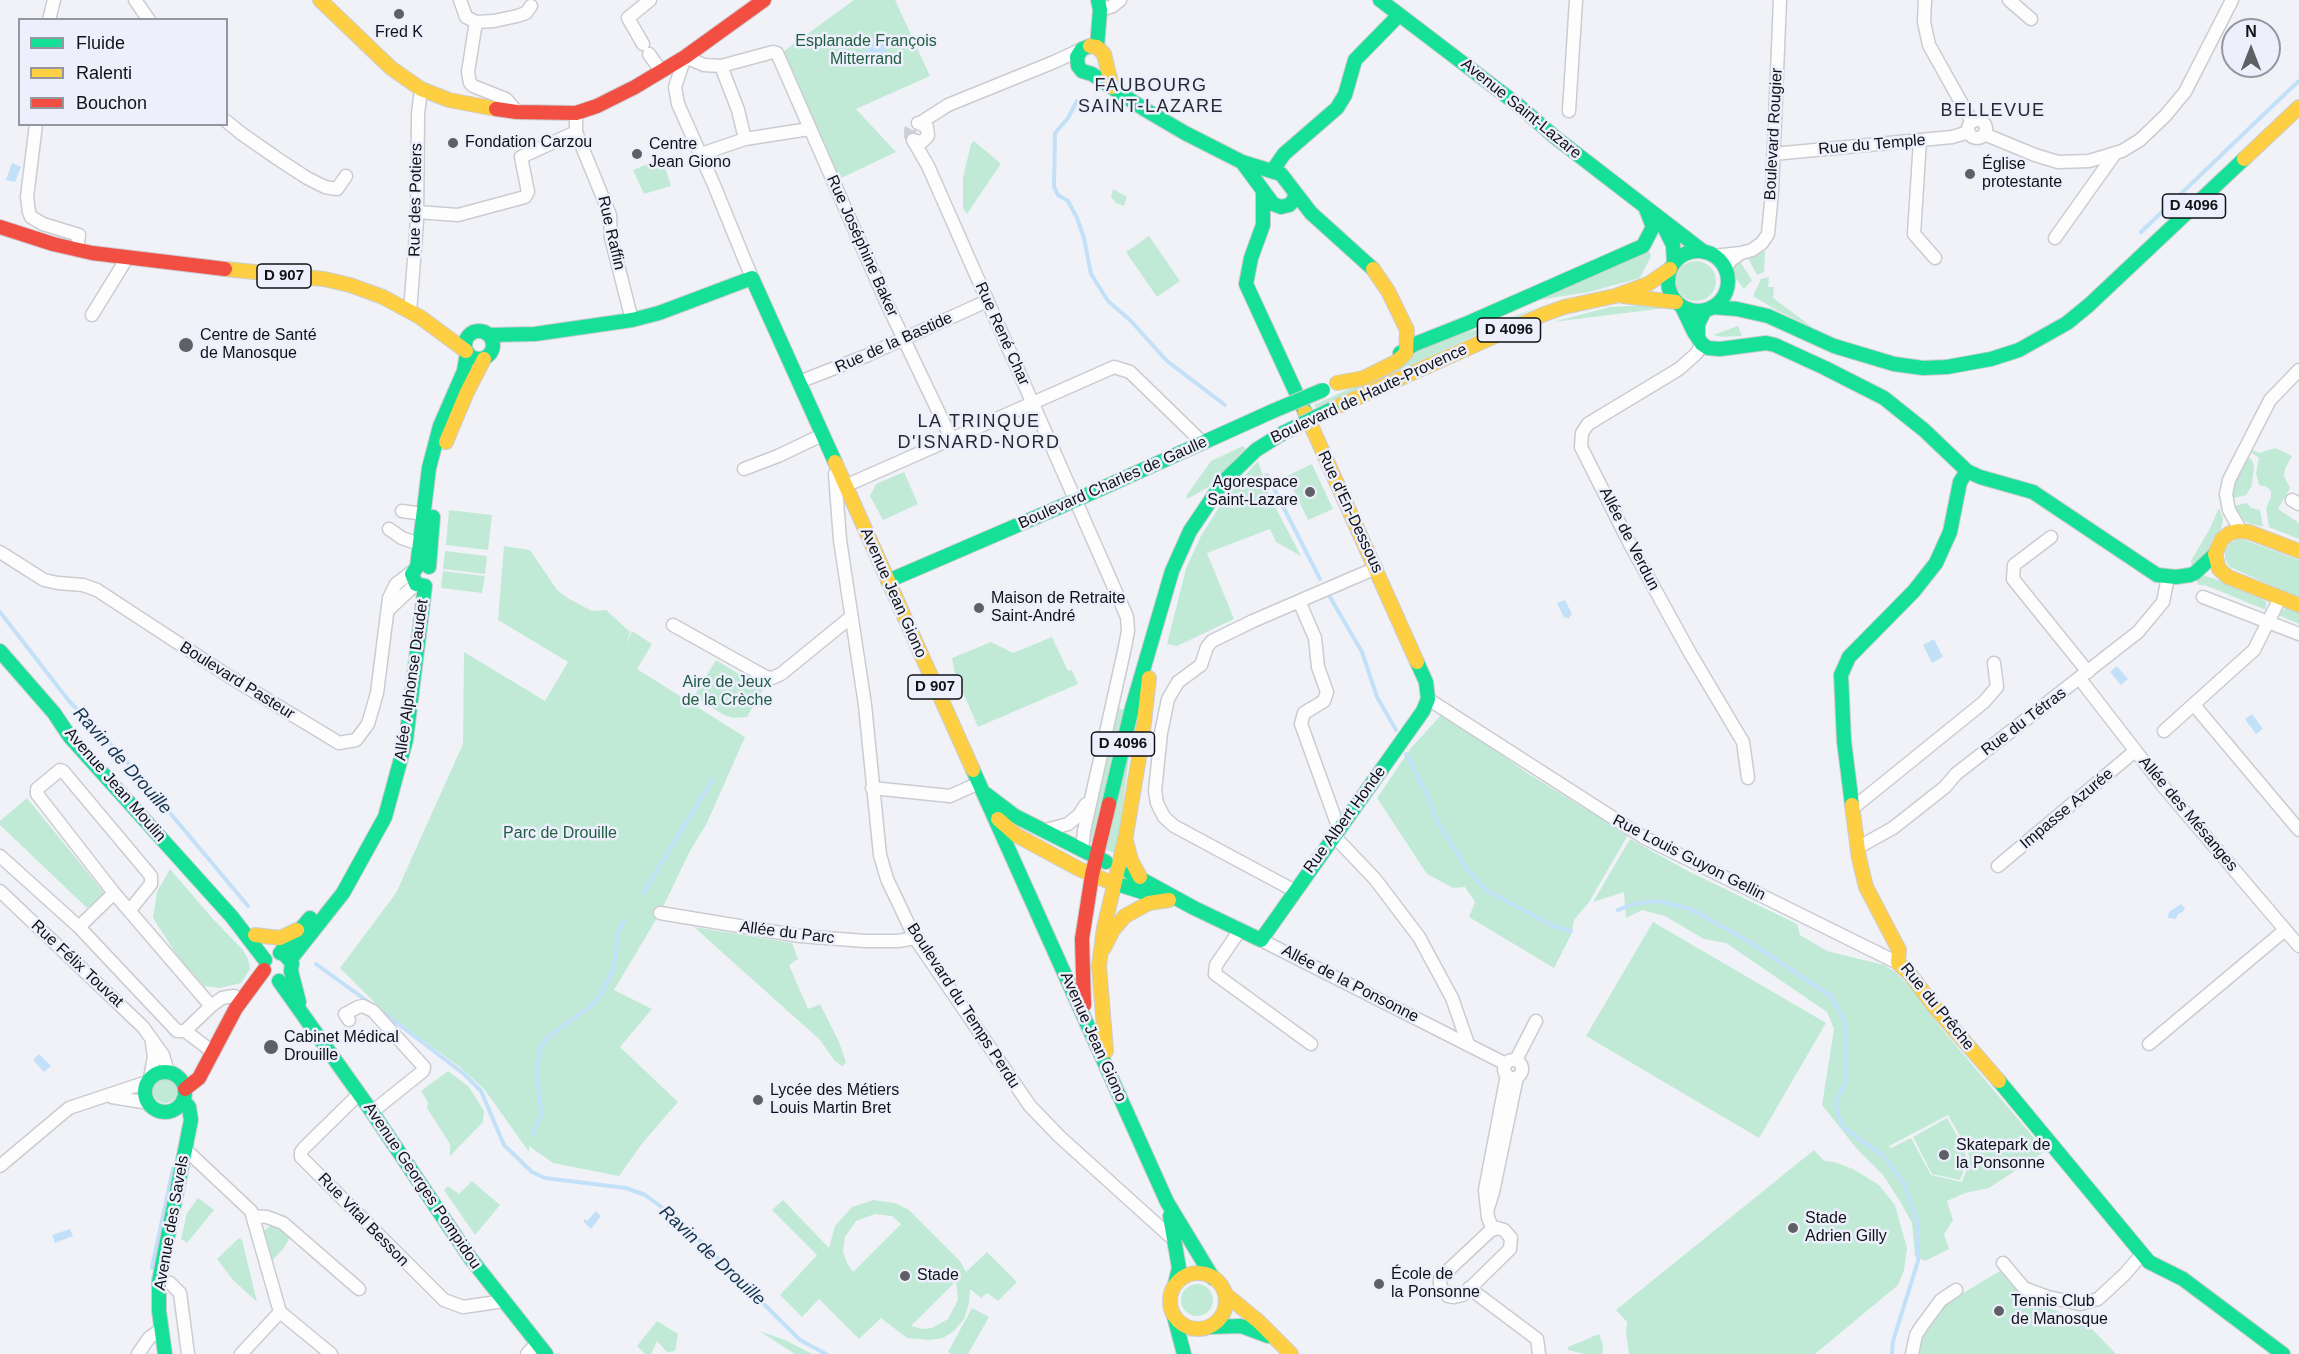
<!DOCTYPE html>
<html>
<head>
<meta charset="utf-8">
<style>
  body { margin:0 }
  #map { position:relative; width:2299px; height:1354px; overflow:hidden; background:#f0f2f8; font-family:Arial,sans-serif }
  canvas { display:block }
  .legend { position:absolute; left:18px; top:18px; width:210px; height:108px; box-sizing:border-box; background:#edf0fc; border:2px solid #9597a0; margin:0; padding:8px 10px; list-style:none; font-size:18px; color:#111216 }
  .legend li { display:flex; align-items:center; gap:12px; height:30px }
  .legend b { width:30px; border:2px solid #9597a0 }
  .north { position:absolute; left:2221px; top:18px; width:60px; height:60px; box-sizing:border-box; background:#edf0fc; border:2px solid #9597a0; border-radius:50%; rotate:0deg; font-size:16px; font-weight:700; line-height:24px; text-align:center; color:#111216 }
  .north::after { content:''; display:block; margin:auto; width:21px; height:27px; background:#5f6065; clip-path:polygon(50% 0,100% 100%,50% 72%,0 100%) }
</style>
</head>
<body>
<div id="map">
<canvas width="2299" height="1354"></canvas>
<ul class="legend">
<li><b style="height:8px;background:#16e098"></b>Fluide</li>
<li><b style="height:8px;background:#ffcf43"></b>Ralenti</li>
<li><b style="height:8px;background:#f24e42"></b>Bouchon</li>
</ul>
<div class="north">N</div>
</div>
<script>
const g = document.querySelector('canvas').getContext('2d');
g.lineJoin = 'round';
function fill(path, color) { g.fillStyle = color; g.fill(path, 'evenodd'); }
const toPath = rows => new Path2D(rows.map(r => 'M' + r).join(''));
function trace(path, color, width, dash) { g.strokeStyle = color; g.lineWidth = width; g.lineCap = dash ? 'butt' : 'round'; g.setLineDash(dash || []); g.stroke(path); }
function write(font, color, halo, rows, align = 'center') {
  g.font = font + ' Arial,sans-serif'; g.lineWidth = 5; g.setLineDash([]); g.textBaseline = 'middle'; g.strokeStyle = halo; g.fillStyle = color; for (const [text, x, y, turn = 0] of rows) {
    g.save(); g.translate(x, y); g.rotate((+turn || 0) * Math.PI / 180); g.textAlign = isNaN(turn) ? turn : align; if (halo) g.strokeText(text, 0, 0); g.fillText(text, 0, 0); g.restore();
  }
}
fill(toPath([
  [854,0,895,0,930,76,856,109,896,152,837,180,794,80,784,51],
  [974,141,1000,163,1000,165,967,214,963,208,963,178,971,144],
  [662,158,671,186,644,194,633,170],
  [1113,189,1127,197,1124,206,1116,203,1111,197],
  [1149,236,1180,281,1157,297,1126,252],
  [1648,249,1651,256,1640,278,1589,292,1532,301],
  [1762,250,1765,252,1764,272,1757,275,1748,258],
  [1739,260,1752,280,1744,289,1732,273,1735,264],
  '1676 281a20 20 0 1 1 40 0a20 20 0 1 1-40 0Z',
  [1769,277,1768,287,1774,287,1773,298,1812,327,1778,311,1753,296,1761,279],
  [1646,305,1665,308,1553,322,1610,307],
  [1536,308,1316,408,1314,405,1405,363,1415,351,1448,337,1483,328],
  [1738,326,1742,336,1722,337,1713,335],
  [1243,446,1245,449,1207,488,1187,499,1186,496,1211,461],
  [2275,448,2292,456,2285,469,2284,476,2290,488,2278,509,2299,523,2299,539,2269,527,2266,508,2271,497,2271,491,2267,487,2259,485,2256,473,2259,458,2252,453,2253,450,2259,453],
  [2246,456,2252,460,2254,466,2252,485,2246,495,2231,499,2232,485],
  [1258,461,1270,497,1301,556,1276,542,1270,529,1207,553,1234,619,1177,646,1167,644,1186,569,1201,536,1226,496],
  [1312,464,1333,509,1308,520,1287,476],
  [904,472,918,504,883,520,870,496,876,484],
  [2247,503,2251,508,2260,510,2263,527,2248,523,2240,518,2234,506],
  [2219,508,2223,519,2221,529,2213,538,2208,550,2192,566,2191,561,2209,530],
  [449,510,492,515,488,550,446,545],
  [2238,539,2245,540,2299,560,2299,598,2230,567,2225,559,2225,551,2230,543],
  [504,546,530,550,557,590,569,599,592,611,606,610,630,632,626,645,608,650,626,645,632,631,652,644,637,669,745,737,707,823,690,851,660,913,614,990,652,1009,620,1047,678,1102,644,1141,619,1176,553,1163,529,1146,529,1152,484,1089,461,1068,382,1010,340,968,396,893,463,744,464,652,545,701,568,662,498,620],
  [445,551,487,556,485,574,443,569],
  [443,571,485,576,482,593,441,588],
  [2202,575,2218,580,2262,599,2266,602,2266,610,2205,585,2198,585,2196,576],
  [2286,608,2299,611,2299,624,2278,615,2282,610],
  [1052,637,1068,671,1072,670,1078,684,978,727,955,674,952,658,991,642,1013,653],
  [716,660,763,689,747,717,733,718,724,715,694,696],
  [1117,708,1125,710,1094,844,1087,839],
  [1443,713,1527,773,1628,835,1589,902,1574,920,1571,935,1554,968,1469,917,1475,902,1465,887,1453,888,1427,874,1377,798,1411,748],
  [1133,729,1116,854,1105,849],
  [27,798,105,894,87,908,0,825,0,821],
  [1630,839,1688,871,1797,924,1800,935,1827,951,1884,965,1895,972,1912,988,1937,1023,2045,1151,1989,1188,1965,1193,1947,1201,1953,1220,1944,1234,1949,1249,1925,1261,1915,1256,1912,1223,1900,1201,1883,1175,1857,1149,1822,1105,1834,1029,1827,1012,1726,943,1704,939,1665,916,1642,910,1626,918,1624,892,1593,902],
  [1948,1115,1967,1148,1970,1161,1962,1182,1931,1175,1911,1138,1891,1148,1889,1146],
  [170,869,213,919,243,950,248,959,250,969,241,983,220,988,204,986,179,958,153,918,157,892],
  [1653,922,1826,1023,1759,1138,1586,1036],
  [694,927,792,943,798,959,789,965,808,1009,820,1004,839,1042,846,1062,844,1065,842,1066,834,1060,820,1040],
  [448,1071,469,1087,484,1111,483,1122,450,1156,450,1144,427,1108,428,1102,421,1091],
  '153 1091a12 12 0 1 1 24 0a12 12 0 1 1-24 0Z',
  [1947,1118,1964,1148,1967,1162,1960,1180,1932,1174,1913,1137],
  [1814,1150,1824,1161,1835,1162,1853,1169,1879,1185,1895,1205,1907,1248,1904,1270,1898,1285,1815,1354,1629,1354,1626,1333,1627,1322,1616,1310],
  [472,1181,500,1205,475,1235,444,1190,448,1186,459,1194],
  [198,1198,214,1210,187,1243,181,1239,187,1213],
  [783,1200,829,1248,835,1226,852,1207,873,1200,895,1203,909,1210,960,1261,966,1272,987,1252,1017,1282,998,1301,987,1293,981,1298,970,1289,969,1303,964,1319,954,1331,943,1338,930,1340,907,1338,881,1318,859,1339,819,1299,802,1317,780,1295,817,1255,772,1210],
  [875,1214,892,1216,901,1224,853,1272,847,1263,843,1251,845,1237,856,1221],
  [956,1281,958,1300,948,1319,932,1328,923,1329,911,1326],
  [275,1223,291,1236,283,1249,271,1262,263,1231],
  [239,1238,242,1240,257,1302,233,1280,217,1259],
  [2000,1271,2027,1300,2068,1315,2093,1330,2116,1354,1917,1354,1919,1341,1948,1302],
  '1181 1300a16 16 0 1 1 32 0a16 16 0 1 1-32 0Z',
  [972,1308,989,1317,968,1354,951,1354,948,1352],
  [657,1321,678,1334,675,1351,667,1352,657,1341,651,1354,645,1354,637,1346],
  [759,1331,785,1340,812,1354,795,1354],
  [1599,1334,1603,1345,1602,1354,1584,1354,1568,1350,1568,1347]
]), '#c0ead5');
fill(toPath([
  [880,37,888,55,871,63,863,44],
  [12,163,21,167,15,182,6,180],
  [1565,600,1572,614,1568,619,1567,617,1564,618,1557,603],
  [1934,639,1943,657,1932,663,1923,645],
  [2117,666,2128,679,2121,685,2110,672],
  [2252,714,2263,729,2256,734,2245,719],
  [2181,904,2185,908,2183,912,2178,914,2176,919,2168,918,2169,912],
  [39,1054,51,1066,44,1072,33,1060],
  [596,1211,601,1216,591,1229,583,1221,585,1219,587,1221],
  [70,1229,73,1236,55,1243,52,1235]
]), '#c2e0f7');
trace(toPath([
  [2287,92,2299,81],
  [1077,101,1068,118,1055,133,1054,187,1058,195,1068,201,1077,218,1084,238,1091,274,1108,301,1130,320,1167,361,1225,405],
  [2141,232,2285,94],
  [1267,475,1320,579],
  [1330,597,1362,652,1377,697,1396,730],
  [0,612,69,701,124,758,248,906],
  [1406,754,1429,798,1434,816,1467,869,1486,890,1553,926,1571,931],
  [643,893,713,779],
  [1618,910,1633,904,1658,901,1690,909,1750,942,1832,997,1844,1021,1846,1033,1845,1082,1836,1103,1837,1113,1844,1128,1882,1155,1891,1165,1904,1184,1918,1225,1918,1261,1893,1341,1892,1354],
  [316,964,374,1006],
  [380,1010,464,1074,481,1091,504,1145,532,1172,545,1178,626,1188,645,1195,678,1219,800,1340,826,1354],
  [533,1135,541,1114,537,1072,540,1048,548,1037,595,1003,603,990,614,968,618,934,624,920],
  [152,1268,173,1169]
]), '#c2e0f7', 4);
trace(toPath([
  [913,140,910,136,910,130,913,125,918,123]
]), '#cfd0d6', 12, [12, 6]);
const street = toPath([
  [135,0,149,20],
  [460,0,466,17,476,22,494,21,517,16,526,13,531,6],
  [1925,0,1924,22,1929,45,1972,122],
  [2009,0,2031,19],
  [1100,10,1113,6,1120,0],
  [49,20,54,0],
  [476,22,468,72,470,83,473,86,506,99,517,112],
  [643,44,628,18,650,0],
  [649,54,661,71],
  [721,66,738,110,745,139],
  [1569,111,1576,0],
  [576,113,576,132,610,215,611,238,632,320],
  '1968 129a9 9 0 1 1 18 0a9 9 0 1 1-18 0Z',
  [226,121,242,134,278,159,307,178,325,187,337,189,346,176],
  [920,123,948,105,1054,62,1082,49],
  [36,124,27,197,29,212,31,217,43,224,79,235,77,250],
  [1984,134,2035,155,2058,162,2089,161,2122,151,2140,140,2165,116,2185,92,2232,0],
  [913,140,928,166,1127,617,1128,631,1125,647,1084,831,1082,850],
  [913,140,922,142,928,136,927,127,918,123],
  [1920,140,1914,234,1935,258],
  [701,154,745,139,809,129],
  [1773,154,1952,137,1969,132],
  [417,212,458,215,525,197,528,192,521,157,576,132],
  [2055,238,2114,155],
  [1713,256,1741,253,1752,250,1762,243,1768,234,1772,192,1780,0],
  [1725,269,1731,260,1741,253],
  [752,278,714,185,678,104,675,87,685,57,704,65,721,66,773,52,777,53,888,306,951,438],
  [410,312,417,221,418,114,421,89],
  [92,315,127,258],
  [1702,344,1697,353,1679,369,1588,424,1582,433,1581,447,1631,546,1690,653,1743,742,1748,778],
  [799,382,868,355,987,301],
  [744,469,778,456,822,435],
  [835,474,840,540,865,705,880,855,887,879,915,938,1030,1106,1060,1137,1173,1239],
  [845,486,1114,367,1130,372,1203,443],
  [2292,500,2299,504],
  [402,511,423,514],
  [389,529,402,538,419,544],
  [2241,531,2229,510,2226,494,2229,480,2270,400,2299,370],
  [2051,537,2014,565,2013,579,2088,672],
  [0,552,44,580,58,583,83,585,97,590,230,677,339,743,356,740,368,724,377,693,389,598,396,584,413,571],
  [2203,597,2299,634],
  [1299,601,1315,638,1318,667,1327,692,1324,701,1304,713,1301,724,1339,829],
  [388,610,416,584],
  [673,625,766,677,772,678,781,674,851,617],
  [2080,679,2162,785,2299,946],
  [1428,699,1643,837,1898,963],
  [2194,705,2299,830],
  [2164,731,2254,650,2280,598],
  [872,788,950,796,979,783],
  [1853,808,1984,702,1997,687,1994,663],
  [1046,830,1068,824,1079,815,1086,804],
  [1334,836,1375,879,1419,937,1452,998,1468,1044],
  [1857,848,1893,828,1945,787,1956,774,2138,632,2163,602,2168,577],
  [0,856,79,927,114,893],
  [1998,866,2135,751],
  [0,891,143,1027,163,1055,168,1072],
  [1295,891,1174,826,1164,817,1157,803,1155,791,1161,733,1168,699,1178,682,1201,665,1207,647,1212,641,1253,621,1376,568],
  [130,910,151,884,151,876,63,771,60,770,37,789,37,794,114,893,211,1006],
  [660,913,800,936,865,941,898,941,915,938],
  [79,927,177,1031,185,1031,213,1052],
  [1240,930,1216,965,1215,974,1311,1044],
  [1261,940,1506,1064],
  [349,1020,345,1014,358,1007,363,1006,373,1011,424,1067,423,1071,372,1112],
  [185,1031,211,1006,222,998,234,996,241,1000],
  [2149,1044,2285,930],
  [1516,1060,1536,1021],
  '1504 1069a9 9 0 1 1 18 0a9 9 0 1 1-18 0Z',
  [150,1078,154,1057,152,1043],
  [359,1094,304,1148,301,1152,301,1157,444,1300,463,1307,504,1301],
  [112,1097,149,1103],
  [185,1149,251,1211,280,1312,331,1354],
  [0,1166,69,1108,147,1082],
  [1488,1208,1493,1192,1517,1077],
  [253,1216,267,1217,283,1223,359,1289],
  [1497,1228,1504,1230,1511,1238,1510,1249,1463,1295,1454,1297,1448,1296,1440,1286,1440,1278,1490,1231,1497,1228],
  [1493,1229,1488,1218,1485,1190,1507,1075],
  [2003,1263,2024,1288,2048,1297,2080,1304,2098,1299,2125,1274,2142,1254],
  [159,1281,170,1283,180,1293,188,1354],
  [1469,1288,1537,1339,1539,1354],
  [138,1354,149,1338,161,1329],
  [241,1354,280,1312],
  [527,1354,537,1343],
  [1912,1354,1916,1335,1921,1327,1941,1300,1956,1290]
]);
const fast = toPath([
  [1380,0,1518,105,1556,138,1704,252],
  [1090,46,1082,49,1077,57,1078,66,1082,71,1092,74,1144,109,1185,133,1242,162,1281,174,1311,213,1373,269],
  [1097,47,1100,10,1098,0],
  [1242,162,1273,204,1281,207,1289,205,1294,200,1295,193],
  [1273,170,1284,154,1337,108,1345,95,1355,60,1399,15],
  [1263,193,1263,225,1251,258,1246,284,1305,412],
  [1662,223,1673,245,1674,263],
  '1668 281a30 30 0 1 1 60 0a30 30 0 1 1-60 0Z',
  [1682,307,1694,332,1702,344,1708,348,1720,349,1766,343,1775,345,1825,368,1884,398,1924,430,1967,471,1980,477,2033,492,2157,575,2176,577,2190,575,2195,573,2215,554],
  [1712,307,1737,309,1768,316,1834,346,1894,364,1923,368,1947,367,1991,359,2019,350,2067,323,2089,305,2244,159],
  '465 345a14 14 0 1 1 28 0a14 14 0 1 1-28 0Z',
  [489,335,535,334,632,320,659,313,752,278,835,462],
  [1698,338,1698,324,1705,310],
  [1400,353,1415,344,1468,323,1643,246,1653,227,1646,209],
  [429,567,433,517],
  [888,581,1076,500,1273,411],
  [425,586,416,584,412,574,417,567,429,468,440,426,464,371,467,353],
  [0,651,54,713,70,737,232,917,265,960],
  [973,770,1167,1202,1213,1278],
  [986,794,1015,816,1106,862],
  [1109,804,1132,708,1172,571,1190,531,1223,482,1256,450,1283,433],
  [1852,805,1844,741,1841,675,1849,657,1914,591,1936,563,1950,532,1960,482,1967,471],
  [1130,873,1194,908,1261,940,1423,711,1428,699,1426,682,1417,662],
  [1114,883,1164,899],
  [280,953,310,918],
  [284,954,292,963,291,971,299,1002],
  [290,960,343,893,385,817,406,740,425,586],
  [279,981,372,1112,471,1259,546,1354],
  '145 1092a20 20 0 1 1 40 0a20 20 0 1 1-40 0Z',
  [1999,1081,2149,1262,2183,1279,2283,1354],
  [1170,1216,1179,1268,1175,1284],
  [1174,1316,1184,1354],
  [1209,1327,1241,1326,1268,1336],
  [165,1354,159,1311,159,1281,191,1120,189,1107,183,1100]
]);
const slow = toPath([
  [320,0,391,68,421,89,449,100,496,109],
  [1090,46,1097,47,1104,54,1112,87],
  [2244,159,2299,107],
  [225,269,324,279,350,285,383,297,420,317,466,351],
  [1623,296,1676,302],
  [1337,383,1364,378,1396,362,1406,353,1407,330,1388,291,1373,269],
  [1332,409,1542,315,1564,307,1615,296,1648,284,1670,269],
  [1305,412,1417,662],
  [446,442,467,392,484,359],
  [835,462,973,770],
  [2299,551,2249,532,2238,531,2230,533,2222,539,2215,554,2219,569,2228,577,2299,605],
  [1852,805,1859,858,1866,887,1899,950,1898,963,1910,974,1937,1010,1999,1081],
  [998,819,1016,835,1079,869,1105,880],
  [1126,841,1131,860,1140,877],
  [255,935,280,938,297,930],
  [1104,948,1113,930,1125,916,1149,903,1169,900],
  [1106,1051,1099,966,1104,928,1126,835,1142,740,1149,678],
  '1170 1301a28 28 0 1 1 56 0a28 28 0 1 1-56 0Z',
  [1225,1294,1258,1321,1291,1354]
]);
const jam = toPath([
  [496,109,517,112,576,113,597,106,635,87,685,57,764,0],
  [0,227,53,244,92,253,225,269],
  [1084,1005,1082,939,1092,875,1109,804],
  [185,1089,199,1078,236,1008,264,970]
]);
trace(street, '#cbccd1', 15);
trace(fast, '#cbccd1', 16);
trace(slow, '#cbccd1', 16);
trace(jam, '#cbccd1', 16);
trace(street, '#fdfdfe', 12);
trace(fast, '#16e098', 14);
trace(slow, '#ffcf43', 14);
trace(jam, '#f24e42', 14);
const fastBridge = toPath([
  [1273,411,1323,390],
  [1283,433,1332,409]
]);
trace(fastBridge, '#cbccd1', 16, []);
trace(fastBridge, '#16e098', 14);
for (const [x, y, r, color] of [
  [399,14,6,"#5f6065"],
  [453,143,6,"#5f6065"],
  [637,154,6,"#5f6065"],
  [1970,174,6,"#5f6065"],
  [186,345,8,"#5f6065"],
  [1310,492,6,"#5f6065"],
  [979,608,6,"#5f6065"],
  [271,1047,8,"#5f6065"],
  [758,1100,6,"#5f6065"],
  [1944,1155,6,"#5f6065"],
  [1793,1228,6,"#5f6065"],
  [905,1276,6,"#5f6065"],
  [1379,1284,6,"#5f6065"],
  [1999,1311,6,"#5f6065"]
]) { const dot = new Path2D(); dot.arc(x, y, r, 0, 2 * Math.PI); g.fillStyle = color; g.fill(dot); trace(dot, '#edf0fc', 2); }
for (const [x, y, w] of [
  [2194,206,63],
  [284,276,54],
  [1509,330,63],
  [935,687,54],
  [1123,744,63]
]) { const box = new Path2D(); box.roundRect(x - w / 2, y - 12, w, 24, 4.5); g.fillStyle = '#edf0fc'; g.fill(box); trace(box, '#111216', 1.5); }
write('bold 15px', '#111216', null, [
  ["D 4096",2194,206],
  ["D 907",284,276],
  ["D 4096",1509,330],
  ["D 907",935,687],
  ["D 4096",1123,744]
]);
write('16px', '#111216', '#edf0fc', [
  ["Fred K",399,33,"center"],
  ["Fondation Carzou",465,143],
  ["Centre",649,145],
  ["Jean Giono",649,163],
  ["Église",1982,165],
  ["protestante",1982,183],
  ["Centre de Santé",200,336],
  ["de Manosque",200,354],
  ["Agorespace",1298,483,"right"],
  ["Saint-Lazare",1298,501,"right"],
  ["Maison de Retraite",991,599],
  ["Saint-André",991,617],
  ["Cabinet Médical",284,1038],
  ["Drouille",284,1056],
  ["Lycée des Métiers",770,1091],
  ["Louis Martin Bret",770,1109],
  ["Skatepark de",1956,1146],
  ["la Ponsonne",1956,1164],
  ["Stade",1805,1219],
  ["Adrien Gilly",1805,1237],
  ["École de",1391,1275],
  ["la Ponsonne",1391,1293],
  ["Stade",917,1276],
  ["Tennis Club",2011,1302],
  ["de Manosque",2011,1320]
], 'left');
write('16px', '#225e40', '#edf0fc', [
  ["Esplanade François",866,42],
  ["Mitterrand",866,60],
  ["Aire de Jeux",727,683],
  ["de la Crèche",727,701],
  ["Parc de Drouille",560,834]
]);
write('16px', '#111216', '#edf0fc', [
  ["Avenue Saint-Lazare",1521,109,39],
  ["Boulevard Rougier",1774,134,-87],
  ["Rue du Temple",1872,145,-5],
  ["Rue des Potiers",416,200,-89],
  ["Rue Raffin",611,233,77],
  ["Rue Joséphine Baker",862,246,66],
  ["Rue René Char",1002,334,66],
  ["Rue de la Bastide",894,343,-24],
  ["Boulevard de Haute-Provence",1369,394,-25],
  ["Boulevard Charles de Gaulle",1113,483,-24],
  ["Rue d'En-Dessous",1350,512,65],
  ["Allée de Verdun",1629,539,63],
  ["Avenue Jean Giono",893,593,66],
  ["Allée Alphonse Daudet",412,680,-82],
  ["Boulevard Pasteur",237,681,32],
  ["Rue du Tétras",2024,722,-37],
  ["Avenue Jean Moulin",115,785,49],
  ["Impasse Azurée",2067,809,-40],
  ["Allée des Mésanges",2188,814,50],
  ["Rue Albert Honde",1345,820,-54],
  ["Rue Louis Guyon Gellin",1689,858,27],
  ["Allée du Parc",787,933,7],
  ["Rue Félix Touvat",77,964,43],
  ["Allée de la Ponsonne",1350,984,27],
  ["Boulevard du Temps Perdu",963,1006,57],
  ["Rue du Prêche",1937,1007,51],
  ["Avenue Jean Giono",1093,1037,66],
  ["Avenue Georges Pompidou",422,1186,56],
  ["Rue Vital Besson",363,1220,46],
  ["Avenue des Savels",172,1223,-80]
]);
g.letterSpacing = '1.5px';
write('18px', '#272a33', '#edf0fc', [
  ["FAUBOURG",1151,86],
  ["SAINT-LAZARE",1151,107],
  ["BELLEVUE",1993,111],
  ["LA TRINQUE",979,422],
  ["D'ISNARD-NORD",979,443]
]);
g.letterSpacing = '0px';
write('italic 18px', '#143349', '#edf0fc', [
  ["Ravin de Drouille",122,761,48],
  ["Ravin de Drouille",712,1256,43]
]);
</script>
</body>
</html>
